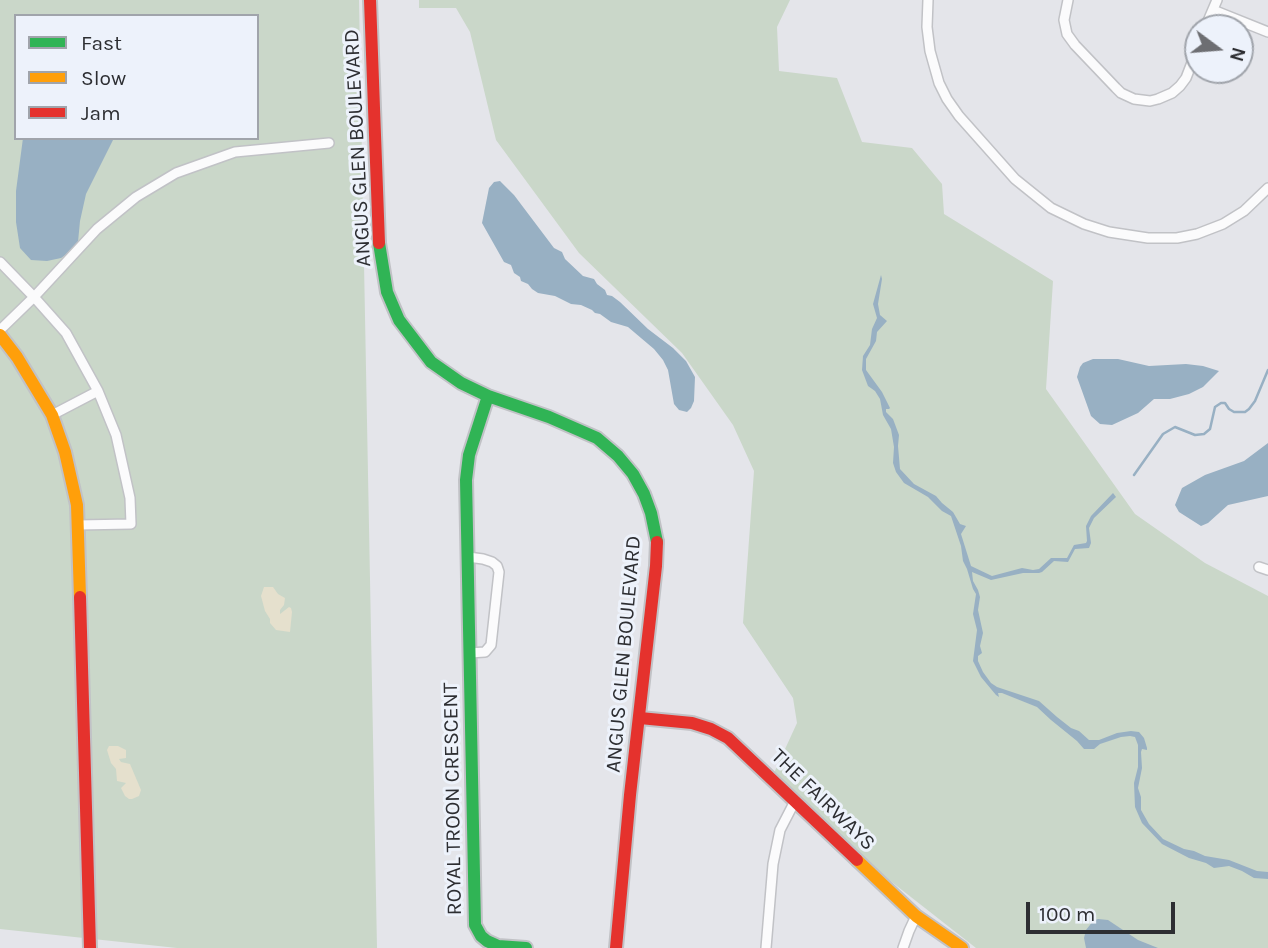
<!DOCTYPE html>
<html>
<head>
<meta charset="utf-8">
<style>
  body { margin:0 }
  #map { position:relative; width:1268px; height:948px; overflow:hidden; background:#e4e5ea; font-family:Karla,sans-serif }
  canvas { display:block }
  .legend { position:absolute; left:14px; top:14px; width:245px; height:126px; box-sizing:border-box; background:#edf2fb; border:2px solid #a0a4ab; margin:0; padding:9px 12px; list-style:none; font-size:21px; color:#2d2e32 }
  .legend li { display:flex; align-items:center; gap:14px; height:35px }
  .legend b { width:35px; border:2px solid #a0a4ab }
  .north { position:absolute; left:1184px; top:14px; width:70px; height:70px; box-sizing:border-box; background:#edf2fb; border:2px solid #a0a4ab; border-radius:50%; rotate:106deg; font-size:19px; font-weight:700; line-height:28px; text-align:center; color:#2d2e32 }
  .north::after { content:''; display:block; margin:auto; width:24px; height:32px; background:#6d6e72; clip-path:polygon(50% 0,100% 100%,50% 72%,0 100%) }
  .scale { position:absolute; left:1026px; top:902px; width:149px; height:32px; box-sizing:border-box; border:4px solid #2d2e32; border-top:0; padding-left:9px; font-size:21px; line-height:24px; white-space:nowrap; color:#2d2e32; -webkit-text-stroke:5px #edf2fb; paint-order:stroke }
</style>
</head>
<body>
<div id="map">
<canvas width="1268" height="948"></canvas>
<ul class="legend">
<li><b style="height:9px;background:#30b455"></b>Fast</li>
<li><b style="height:9px;background:#ff9f0a"></b>Slow</li>
<li><b style="height:9px;background:#e5322d"></b>Jam</li>
</ul>
<div class="north">N</div>
<div class="scale">100 m</div>
</div>
<script>
const g = document.querySelector('canvas').getContext('2d');
g.lineJoin = 'round';
function fill(path, color) { g.fillStyle = color; g.fill(path, 'evenodd'); }
const toPath = rows => new Path2D(rows.map(r => 'M' + r).join(''));
function trace(path, color, width, dash) { g.strokeStyle = color; g.lineWidth = width; g.lineCap = dash ? 'butt' : 'round'; g.setLineDash(dash || []); g.stroke(path); }
function write(font, color, halo, rows, align = 'center') {
  g.font = font + ' Karla,sans-serif'; g.lineWidth = 6; g.setLineDash([]); g.textBaseline = 'middle'; g.strokeStyle = halo; g.fillStyle = color; for (const [text, x, y, turn = 0] of rows) {
    g.save(); g.translate(x, y); g.rotate((+turn || 0) * Math.PI / 180); g.textAlign = isNaN(turn) ? turn : align; if (halo) g.strokeText(text, 0, 0); g.fillText(text, 0, 0); g.restore();
  }
}
fill(toPath([
  [0,0,359,0,377,948,177,948,0,929],
  [16,16,257,16,257,138,16,138],
  [419,0,790,0,777,27,779,71,837,78,862,142,912,148,942,184,944,214,1053,281,1046,389,1135,514,1205,563,1268,596,1268,948,976,948,879,872,774,773,797,723,793,698,743,623,754,471,733,425,682,353,579,253,496,140,470,32,456,8,419,8]
]), '#cad7c9');
fill(toPath([
  [264,587,273,587,278,594,285,598,284,605,280,610,280,614,289,607,291,608,292,612,290,632,276,630,270,623,270,619,265,611,261,596],
  [109,746,118,746,126,750,126,758,119,759,121,762,130,764,141,790,139,796,132,799,129,799,125,796,121,788,126,783,117,781,116,769,111,763,107,750]
]), '#e5e0cd');
fill(toPath([
  [23,138,114,138,86,194,80,221,78,242,70,252,61,258,47,261,31,260,20,248,16,222,16,191],
  [500,181,514,195,554,248,562,252,565,259,583,276,594,279,597,284,605,290,607,295,612,296,620,302,648,329,673,348,686,361,695,377,694,401,691,408,687,412,679,410,674,404,668,370,663,360,654,349,628,327,611,322,600,314,595,313,592,310,581,305,571,304,555,296,538,293,532,289,528,284,521,281,520,277,514,273,511,265,504,262,482,223,489,188,494,182],
  [881,275,882,279,878,304,880,315,887,321,877,332,876,341,866,359,866,370,882,392,890,408,889,409,886,409,886,412,893,419,899,435,898,446,900,469,914,484,936,496,942,503,953,512,960,524,966,526,961,534,971,566,992,576,1022,568,1033,570,1039,569,1051,558,1067,558,1074,545,1086,543,1087,541,1086,526,1091,516,1113,493,1116,497,1094,518,1089,528,1091,543,1089,548,1075,549,1068,562,1054,561,1042,572,1039,573,1023,573,991,580,972,572,973,581,978,590,980,597,978,610,983,633,980,646,982,653,978,656,978,661,983,672,991,683,997,687,1039,701,1057,717,1071,728,1079,731,1089,740,1099,740,1117,733,1131,731,1139,732,1144,738,1147,748,1147,750,1142,749,1141,752,1142,768,1138,788,1141,797,1141,810,1149,824,1163,839,1184,849,1194,851,1205,856,1229,860,1257,871,1268,872,1268,879,1254,878,1242,871,1229,866,1214,868,1206,863,1189,858,1162,844,1142,823,1135,807,1134,783,1138,767,1138,745,1135,737,1130,736,1121,737,1100,744,1094,749,1084,749,1077,741,1051,720,1037,707,1002,693,998,693,999,697,996,695,981,677,973,661,977,630,973,614,976,594,973,589,967,569,963,561,961,546,951,516,942,511,928,497,904,483,896,472,893,463,894,447,891,429,883,415,880,399,875,391,868,386,862,370,863,356,870,345,872,329,877,318,873,304],
  [1093,359,1118,359,1149,366,1186,364,1203,366,1219,371,1203,387,1189,394,1170,399,1154,399,1138,413,1112,425,1100,424,1091,416,1077,377,1080,367,1083,363],
  [1268,443,1268,496,1228,505,1208,523,1201,526,1179,512,1175,505,1182,488,1205,475,1244,461],
  [1098,919,1108,920,1138,940,1158,948,1086,948,1084,938,1086,930,1093,921]
]), '#98b0c3');
trace(toPath([
  [1134,475,1163,434,1175,427,1195,435,1204,434,1210,429,1215,407,1221,403,1225,403,1229,409,1234,412,1245,412,1249,409,1255,401,1268,370]
]), '#98b0c3', 2.5);
const street = toPath([
  [928,0,927,27,930,51,939,83,947,99,959,116,1015,179,1051,208,1084,224,1109,232,1148,238,1177,238,1197,234,1223,224,1244,211,1268,188],
  [1068,0,1064,20,1067,34,1075,45,1116,88,1121,93,1134,99,1150,101,1158,99,1172,93,1180,86,1186,78,1198,47],
  [1213,10,1268,32],
  [1205,28,1217,0],
  [0,262,34,297,66,333,98,391,116,435,130,498,131,524,78,525],
  [0,330,34,297,97,229,136,197,176,173,235,152,329,143],
  [52,415,98,391],
  [468,557,483,559,492,562,497,566,499,572,491,645,485,652,469,653],
  [1259,567,1268,570],
  [766,948,773,864,780,830,795,801],
  [903,948,909,931,916,916]
]);
const fast = toPath([
  [379,243,387,292,399,320,431,362,461,383,488,396,549,417,597,438,618,456,633,474,644,494,651,513,657,542],
  [488,396,469,455,466,480,475,925,481,936,487,941,498,946,526,948]
]);
const slow = toPath([
  [0,335,17,357,52,415,65,452,77,505,80,597],
  [857,860,916,916,962,948]
]);
const jam = toPath([
  [370,0,379,243],
  [80,597,90,948],
  [640,718,692,723,711,729,728,738,857,860],
  [616,948,630,795,656,566,657,542]
]);
trace(street, '#c1c2c6', 12);
trace(fast, '#c1c2c6', 16);
trace(slow, '#c1c2c6', 16);
trace(jam, '#c1c2c6', 16);
trace(street, '#fbfbfc', 9);
trace(fast, '#30b455', 12);
trace(slow, '#ff9f0a', 12);
trace(jam, '#e5322d', 12);
write('21px', '#2d2e32', '#edf2fb', [
  ["ANGUS GLEN BOULEVARD",358,148,-93],
  ["ANGUS GLEN BOULEVARD",624,654,-85],
  ["ROYAL TROON CRESCENT",453,799,-91],
  ["THE FAIRWAYS",823,800,44]
]);
</script>
</body>
</html>
